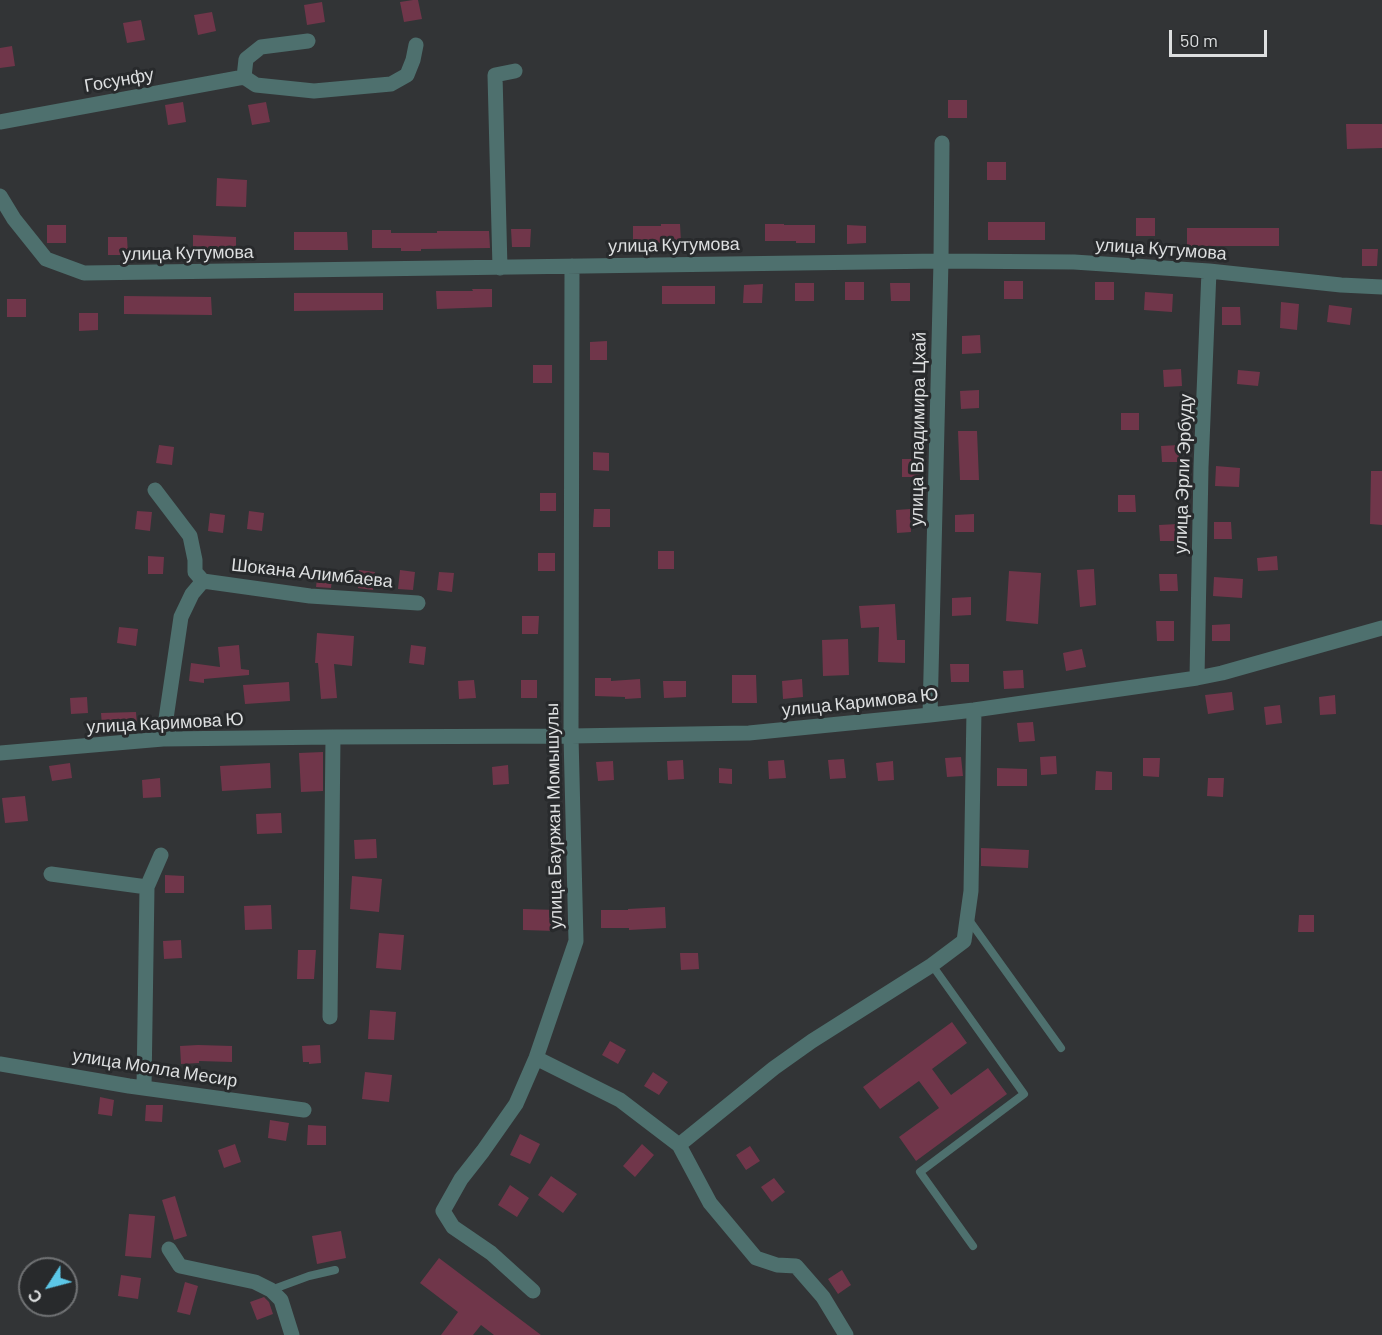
<!DOCTYPE html>
<html>
<head>
<meta charset="utf-8">
<style>
  body { margin:0 }
  #map { position:relative; width:1382px; height:1335px; overflow:hidden; background:#323436; font-family:Barlow,sans-serif }
  canvas { display:block }
  .north { position:absolute; left:18px; top:1257px; width:60px; height:60px; box-sizing:border-box; background:#282a2c; border:2px solid #707274; border-radius:50%; rotate:234deg; font-size:16px; font-weight:700; line-height:24px; text-align:center; color:#dddfe0 }
  .north::after { content:''; display:block; margin:auto; width:21px; height:27px; background:#5cc7e7; clip-path:polygon(50% 0,100% 100%,50% 72%,0 100%) }
  .scale { position:absolute; left:1169px; top:30px; width:98px; height:27px; box-sizing:border-box; border:3px solid #dddfe0; border-top:0; padding-left:8px; font-size:18px; line-height:21px; white-space:nowrap; color:#dddfe0; -webkit-text-stroke:4px #282a2c; paint-order:stroke }
</style>
</head>
<body>
<div id="map">
<canvas width="1382" height="1335"></canvas>
<div class="north">С</div>
<div class="scale">50 m</div>
</div>
<script>
const g = document.querySelector('canvas').getContext('2d');
g.lineJoin = 'round';
function fill(path, color) { g.fillStyle = color; g.fill(path, 'evenodd'); }
const toPath = rows => new Path2D(rows.map(r => 'M' + r).join(''));
function trace(path, color, width, dash) { g.strokeStyle = color; g.lineWidth = width; g.lineCap = dash ? 'butt' : 'round'; g.setLineDash(dash || []); g.stroke(path); }
function write(font, color, halo, rows, align = 'center') {
  g.font = font + ' Barlow,sans-serif'; g.lineWidth = 6; g.setLineDash([]); g.textBaseline = 'middle'; g.strokeStyle = halo; g.fillStyle = color; for (const [text, x, y, turn = 0] of rows) {
    g.save(); g.translate(x, y); g.rotate((+turn || 0) * Math.PI / 180); g.textAlign = isNaN(turn) ? turn : align; if (halo) g.strokeText(text, 0, 0); g.fillText(text, 0, 0); g.restore();
  }
}
fill(toPath([
  [413,0,418,0,422,19,404,22,400,2],
  [322,2,325,22,307,25,304,5],
  [212,12,216,31,198,35,194,15],
  [141,20,145,40,127,43,123,23],
  [12,46,15,66,0,68,0,48],
  [948,100,967,100,967,118,948,118],
  [183,102,186,122,168,125,165,105],
  [266,102,270,122,252,125,248,105],
  [1346,124,1382,124,1382,148,1347,149],
  [987,162,1006,162,1006,180,987,180],
  [217,178,247,180,246,207,216,206],
  [1136,218,1155,218,1155,236,1136,236],
  [988,222,1045,222,1045,240,988,240],
  [661,224,680,224,681,242,633,244,633,226,661,226],
  [765,224,784,224,784,225,815,225,815,243,796,243,796,241,765,241],
  [47,225,66,225,66,243,47,243],
  [847,225,866,226,866,243,847,244],
  [1187,228,1279,228,1279,246,1187,246],
  [511,229,531,229,530,247,512,247],
  [372,230,391,230,391,233,437,233,437,231,489,231,490,248,421,249,421,251,401,251,401,248,372,248],
  [294,232,347,232,348,250,294,250],
  [193,235,236,237,236,253,193,253],
  [108,237,127,237,128,255,108,255],
  [1362,249,1378,249,1377,266,1362,266],
  [1004,281,1023,281,1023,299,1004,299],
  [845,282,864,282,864,300,845,300],
  [1095,282,1114,282,1114,300,1095,300],
  [795,283,814,283,814,301,795,301],
  [890,283,910,283,910,301,891,301],
  [763,284,762,303,743,303,744,285],
  [662,286,715,286,715,304,662,304],
  [472,289,492,289,492,307,437,309,436,291,473,291],
  [1145,292,1173,294,1172,312,1144,310],
  [294,293,383,293,383,310,294,311],
  [124,296,211,297,212,315,124,314],
  [7,299,26,299,26,317,7,317],
  [1281,302,1299,304,1297,330,1280,328],
  [1329,305,1352,308,1350,325,1327,322],
  [1222,307,1240,307,1241,325,1222,325],
  [79,313,98,313,98,330,79,331],
  [980,335,981,353,962,354,962,336],
  [607,341,607,360,590,360,590,342],
  [533,365,552,365,552,383,533,383],
  [1181,369,1182,386,1164,387,1163,370],
  [1238,370,1260,372,1258,386,1237,384],
  [979,390,979,408,961,409,960,391],
  [1121,413,1139,413,1139,430,1121,430],
  [958,431,977,431,979,480,960,480],
  [159,445,174,447,172,465,156,463],
  [1179,445,1179,462,1162,462,1161,446],
  [593,452,609,453,609,471,593,470],
  [902,459,921,459,921,477,902,477],
  [1216,466,1240,468,1239,487,1215,486],
  [1371,471,1382,471,1382,525,1370,524],
  [540,493,556,493,556,511,540,511],
  [1118,495,1135,495,1136,512,1118,512],
  [594,509,610,509,610,527,593,527],
  [910,509,911,532,897,533,896,510],
  [137,511,152,512,150,531,135,529],
  [249,511,264,513,262,531,247,529],
  [210,513,225,515,223,533,208,531],
  [974,514,974,532,955,532,955,515],
  [1214,522,1231,522,1232,539,1214,539],
  [1177,524,1177,541,1160,541,1159,525],
  [658,551,674,551,674,569,658,569],
  [538,553,555,553,555,571,538,571],
  [148,556,164,557,163,574,148,574],
  [1277,556,1278,570,1258,571,1257,558],
  [1094,569,1096,605,1080,607,1077,570],
  [318,570,333,571,331,588,316,587],
  [359,570,375,572,373,590,358,588],
  [400,570,415,572,413,590,398,589],
  [1009,571,1041,573,1038,624,1006,621],
  [439,572,454,573,452,592,437,590],
  [1159,574,1177,574,1178,591,1160,591],
  [1214,577,1243,579,1242,598,1213,596],
  [971,597,971,615,952,616,952,598],
  [895,604,897,640,905,640,905,663,878,662,879,627,861,628,859,606],
  [522,616,539,616,538,634,522,634],
  [1156,621,1174,621,1174,641,1157,641],
  [1230,624,1230,641,1212,641,1212,625],
  [119,627,138,629,136,646,117,643],
  [317,633,354,636,352,666,334,664,337,698,321,699,318,663,315,663],
  [848,639,849,675,823,676,822,640],
  [239,645,241,669,249,670,249,675,204,679,204,683,189,681,191,663,220,667,218,647],
  [411,645,426,647,424,665,409,663],
  [1082,649,1086,667,1066,671,1063,653],
  [950,664,969,664,969,682,951,682],
  [1023,670,1024,688,1004,689,1003,671],
  [732,675,756,675,757,703,732,703],
  [595,678,611,678,611,681,640,679,641,698,625,699,625,697,595,696],
  [802,679,803,697,783,699,782,681],
  [474,680,476,698,459,699,458,681],
  [521,680,537,680,537,698,521,698],
  [663,681,686,681,686,697,664,698],
  [289,682,290,701,245,704,243,685],
  [1232,692,1234,710,1208,714,1205,695],
  [1335,695,1336,714,1320,715,1319,697],
  [87,697,88,713,71,714,70,698],
  [1280,705,1282,723,1266,725,1264,707],
  [136,712,137,725,102,726,101,713],
  [1033,722,1035,741,1019,742,1017,723],
  [323,752,323,791,301,792,299,753],
  [1056,756,1057,774,1041,775,1040,757],
  [961,757,963,776,947,777,945,758],
  [1143,758,1160,758,1159,777,1143,776],
  [844,759,846,778,830,779,828,760],
  [683,760,684,779,668,780,667,761],
  [784,760,786,778,769,779,768,761],
  [613,761,614,780,598,781,596,762],
  [893,761,894,780,878,781,876,763],
  [70,763,72,778,52,781,49,766],
  [270,763,271,788,222,791,220,766],
  [508,765,509,784,493,785,492,767],
  [719,768,732,769,732,784,719,783],
  [997,768,1027,769,1027,786,997,786],
  [1096,771,1112,772,1112,790,1095,790],
  [160,778,161,797,143,798,142,780],
  [1208,778,1224,778,1223,797,1207,796],
  [25,796,28,821,5,823,2,798],
  [281,813,282,833,257,834,256,814],
  [376,839,377,858,355,859,354,840],
  [981,848,1029,850,1028,868,981,866],
  [165,875,184,876,184,893,165,893],
  [352,876,382,879,379,912,350,909],
  [271,905,272,929,245,930,244,906],
  [665,907,666,928,629,930,629,928,601,928,601,910,628,910,628,909],
  [523,909,557,910,556,931,523,930],
  [1299,915,1314,915,1314,932,1298,932],
  [379,933,404,935,401,970,376,968],
  [181,940,182,958,164,959,163,941],
  [298,950,316,950,314,979,297,979],
  [680,953,698,953,699,969,681,970],
  [370,1010,396,1012,394,1040,368,1039],
  [952,1022,967,1043,932,1069,951,1095,988,1068,1007,1094,916,1161,899,1137,939,1108,919,1081,880,1109,863,1087],
  [610,1041,626,1050,618,1064,602,1055],
  [198,1045,232,1046,232,1062,199,1061,199,1063,181,1064,180,1046],
  [320,1045,321,1063,309,1064,309,1062,303,1062,302,1046],
  [365,1072,392,1075,389,1102,362,1099],
  [653,1072,668,1082,659,1095,644,1086],
  [100,1097,114,1100,112,1116,98,1114],
  [146,1105,163,1105,162,1122,145,1121],
  [270,1120,289,1123,286,1141,268,1138],
  [308,1125,326,1126,326,1145,307,1145],
  [520,1134,540,1144,530,1164,510,1155],
  [235,1144,241,1162,224,1168,218,1150],
  [642,1144,654,1155,635,1177,623,1166],
  [750,1146,760,1161,746,1170,736,1155],
  [551,1176,577,1194,563,1213,538,1195],
  [774,1178,785,1192,772,1202,761,1187],
  [510,1185,529,1198,517,1217,498,1205],
  [175,1196,187,1236,174,1240,162,1200],
  [129,1214,155,1216,151,1258,125,1256],
  [341,1231,346,1258,317,1264,312,1236],
  [439,1258,541,1335,494,1335,481,1325,473,1335,441,1335,458,1312,420,1283],
  [842,1270,851,1285,838,1294,828,1279],
  [121,1275,141,1278,138,1299,118,1296],
  [185,1282,198,1286,190,1315,177,1312],
  [264,1297,269,1302,273,1314,257,1320,250,1302]
]), '#70364a');
trace(toPath([
  [969,920,1061,1048],
  [932,965,1024,1094,920,1172,973,1246],
  [271,1290,309,1276,335,1270]
]), '#4e706e', 8);
trace(toPath([
  [244,77,246,59,261,47,308,41],
  [0,122,244,77,256,85,314,91,391,84,407,75,413,60,416,45],
  [0,196,14,219,46,259,84,273,941,261,1074,262,1209,271,1341,285,1382,287],
  [500,268,495,75,515,71],
  [155,490,190,536,195,560,195,572,203,581],
  [1197,678,1201,467,1209,271],
  [930,715,941,261,942,143],
  [333,737,571,736,749,733,930,715,974,710,1197,678,1222,673,1382,628],
  [163,739,181,617,192,594,203,581,310,596,418,603],
  [0,753,163,739,333,737,330,1017],
  [51,874,147,887,161,855],
  [536,1058,620,1100,679,1145,710,1203,756,1258,777,1265,796,1266,823,1297,846,1335],
  [0,1064,129,1086,304,1110],
  [144,1088,147,887],
  [679,1145,774,1068,812,1041,932,965,964,941,971,891,974,710],
  [169,1249,180,1266,255,1282,271,1290,281,1300,292,1335],
  [533,1291,491,1253,453,1227,443,1211,461,1179,483,1151,516,1104,536,1058,576,941,571,736,572,266]
]), '#4e706e', 15);
write('18px', '#dddfe0', '#282a2c', [
  ["Госунфу",119,80,-10],
  ["улица Кутумова",674,245,-1],
  ["улица Кутумова",1161,249,4],
  ["улица Кутумова",188,253,-1],
  ["улица Владимира Цхай",918,429,-89],
  ["улица Эрли Эрбуду",1183,474,-88],
  ["Шокана Алимбаева",312,573,6],
  ["улица Каримова Ю",860,702,-6],
  ["улица Каримова Ю",165,723,-3],
  ["улица Бауржан Момышулы",554,816,-91],
  ["улица Молла Месир",155,1068,9]
]);
</script>
</body>
</html>
